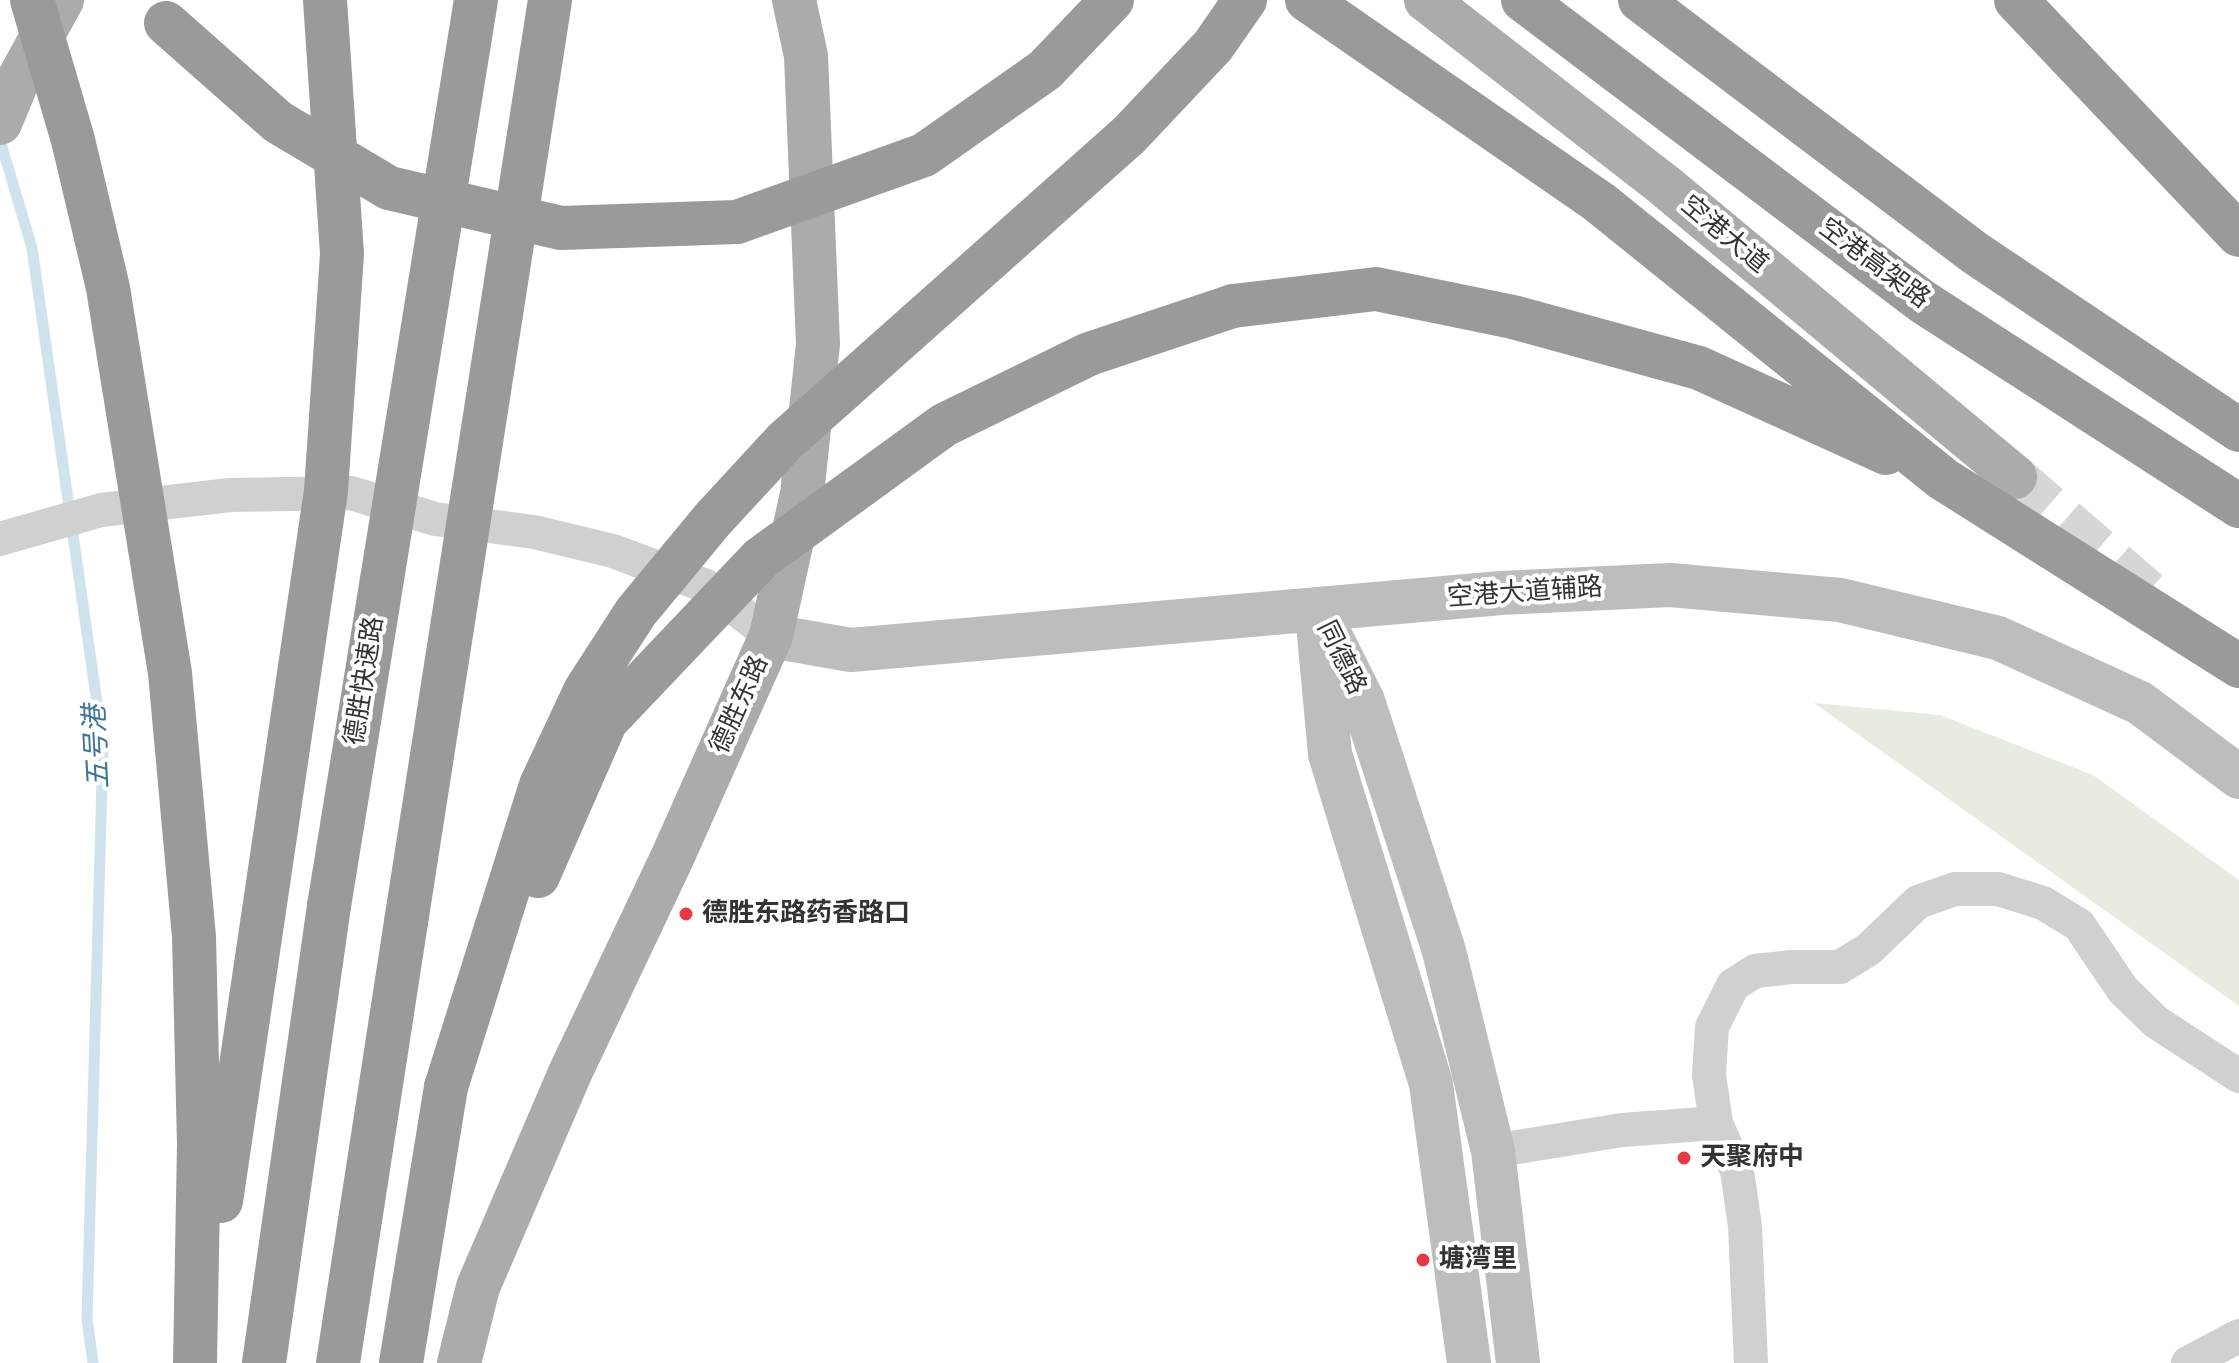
<!DOCTYPE html>
<html>
<head>
<meta charset="utf-8">
<style>
  body { margin:0 }
  canvas { display:block; background:#fff }
</style>
</head>
<body>
<canvas width="2239" height="1363"></canvas>
<script>
const g = document.querySelector('canvas').getContext('2d');
g.lineJoin = 'round';
function fill(path, color) { g.fillStyle = color; g.fill(path, 'evenodd'); }
const toPath = rows => new Path2D(rows.map(r => 'M' + r).join(''));
function trace(path, color, width, dash) { g.strokeStyle = color; g.lineWidth = width; g.lineCap = dash ? 'butt' : 'round'; g.setLineDash(dash || []); g.stroke(path); }
function write(font, color, halo, rows, align = 'center') {
  g.font = font + ' "Space Grotesk","Noto Sans SC",sans-serif'; g.lineWidth = 8; g.setLineDash([]); g.textBaseline = 'middle'; g.strokeStyle = halo; g.fillStyle = color; for (const [text, x, y, turn = 0] of rows) {
    g.save(); g.translate(x, y); g.rotate((+turn || 0) * Math.PI / 180); g.textAlign = isNaN(turn) ? turn : align; if (halo) g.strokeText(text, 0, 0); g.fillText(text, 0, 0); g.restore();
  }
}
fill(toPath([
  [1814,703,1940,715,2093,775,2239,880,2239,1006]
]), '#e6ecdf');
trace(toPath([
  [0,140,32,248,103,745,87,1319,93,1363]
]), '#cfe2ee', 11);
trace(toPath([
  [2015,477,2149,593]
]), '#d6d6d6', 44, [44, 22]);
trace(toPath([
  [0,539,101,510,230,495,351,493,435,519,534,532,613,551,706,586,771,636],
  [1493,1151,1622,1130,1716,1123],
  [1751,1363,1745,1226,1737,1171,1716,1123,1709,1075,1712,1027,1733,985,1755,971,1792,967,1840,967,1869,949,1918,902,1955,889,1998,889,2043,903,2079,925,2123,990,2156,1022,2239,1076],
  [2188,1363,2239,1336]
]), '#d0d0d0', 34);
trace(toPath([
  [1317,609,1363,701,1444,951,1493,1151,1518,1363],
  [1319,635,1330,754,1431,1084,1469,1363],
  [771,636,851,650,1501,593,1670,585,1840,600,1998,638,2140,703,2239,777]
]), '#bdbdbd', 44);
trace(toPath([
  [1426,0,1664,185,2015,477],
  [0,123,17,82,62,0],
  [459,1363,478,1287,570,1073,672,858,771,636,802,494,818,344,806,56,794,0]
]), '#ababab', 44);
trace(toPath([
  [1307,0,1599,202,1943,479,2239,666],
  [1523,0,1923,302,2239,506],
  [1640,0,1975,253,2239,430],
  [2016,0,2239,235],
  [1233,306,1376,289,1513,317,1699,368,1886,453],
  [264,1363,329,906],
  [338,1363,406,922],
  [401,1363,446,1087]
]), '#9a9a9a', 44);
trace(toPath([
  [32,0,73,140,108,288,170,673,194,937,199,1144,195,1363],
  [166,23,278,122,389,188,561,228,737,222,924,155,1045,70,1112,0],
  [538,876,606,721,761,558,944,425,1089,354,1233,306],
  [329,906,476,0],
  [406,922,550,0],
  [446,1087,541,785,585,691,636,612,713,519,785,441,1129,135,1213,46,1245,0],
  [221,1201,326,491,342,254,325,0]
]), '#9a9a9a', 44);
for (const [x, y, r, color] of [
  [686,914,8,"#e63946"],
  [1684,1158,8,"#e63946"],
  [1423,1260,8,"#e63946"]
]) { const dot = new Path2D(); dot.arc(x, y, r, 0, 2 * Math.PI); g.fillStyle = color; g.fill(dot); trace(dot, '#fff', 3); }
write('26px', '#333', '#fff', [
  ["空港大道",1724,235,40],
  ["空港高架路",1874,264,37],
  ["空港大道辅路",1525,593,-4],
  ["同德路",1341,658,64],
  ["德胜快速路",365,681,-81],
  ["德胜东路",740,705,-66]
]);
write('bold 26px', '#333', '#fff', [
  ["德胜东路药香路口",702,914],
  ["天聚府中",1700,1158],
  ["塘湾里",1439,1260]
], 'left');
write('italic 28px', '#3f7597', '#fff', [
  ["五号港",98,747,-93]
]);
</script>
</body>
</html>
